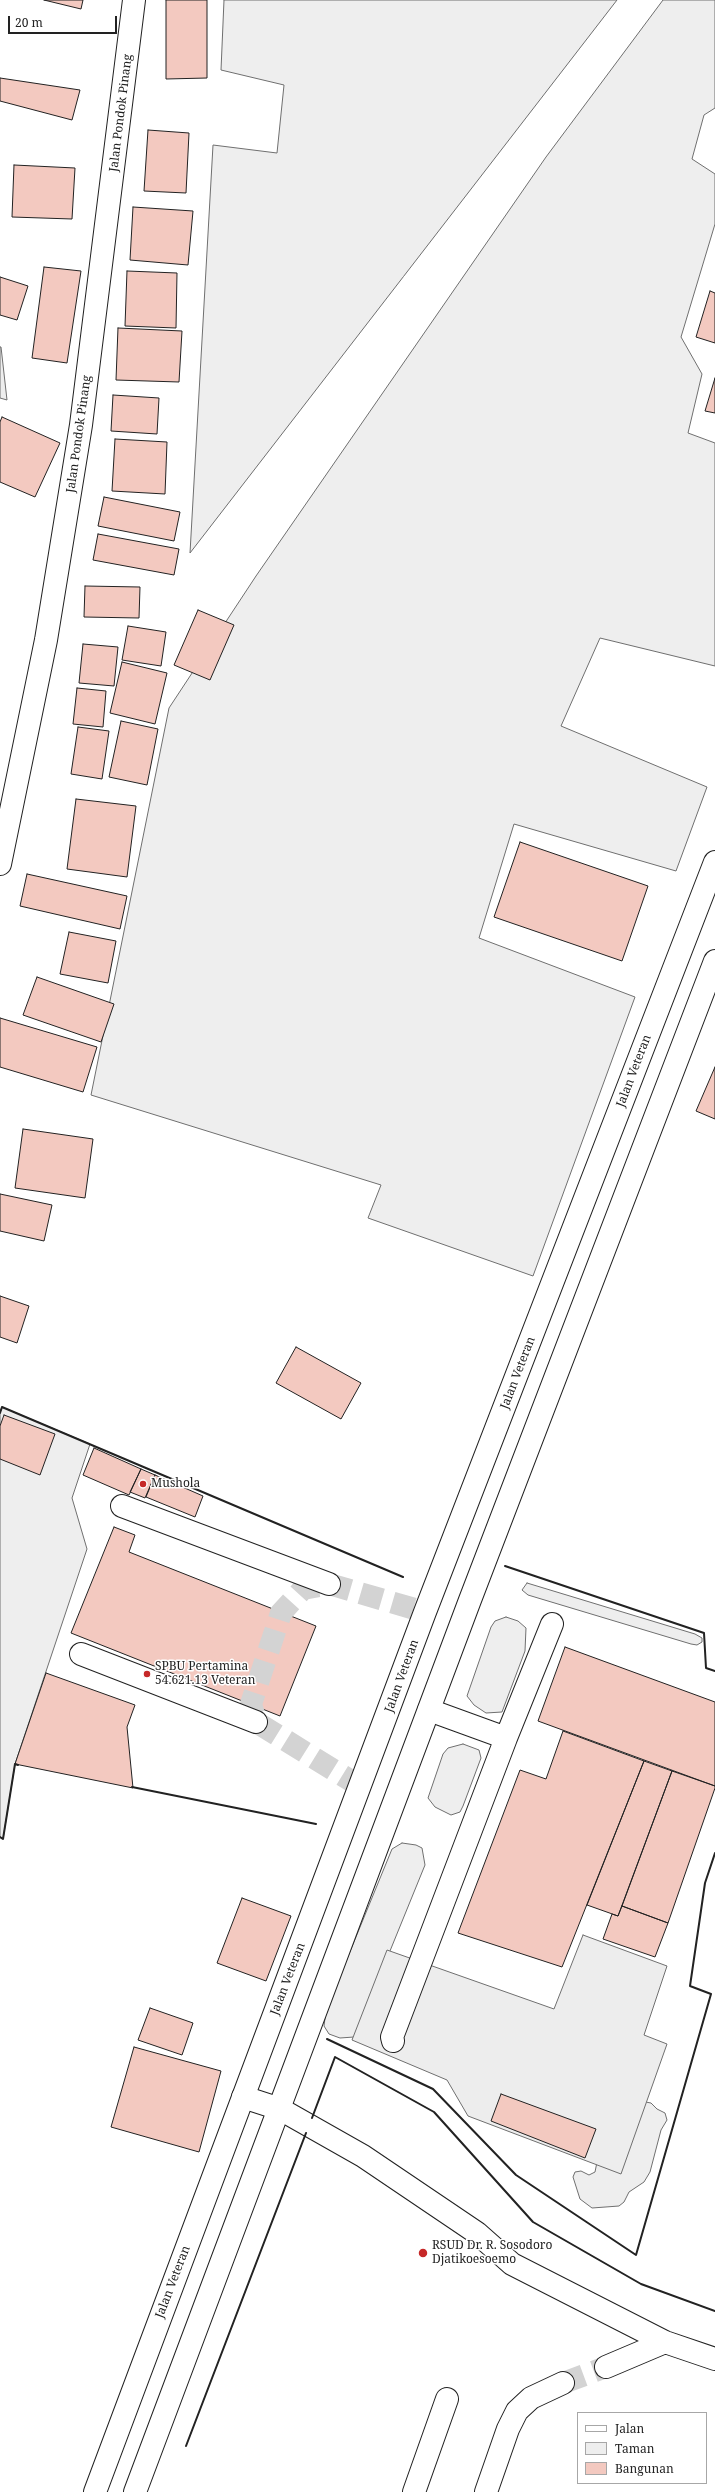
<!DOCTYPE html>
<html>
<head>
<meta charset="utf-8">
<style>
  body { margin:0 }
  #map { position:relative; width:715px; height:2492px; overflow:hidden; background:#fff; font-family:"Noto Serif",serif }
  canvas { display:block }
  .legend { position:absolute; left:577px; top:2412px; width:130px; height:72px; box-sizing:border-box; background:#fff; border:1px solid #a7a7a7; margin:0; padding:5px 7px; list-style:none; font-size:12px; color:#222 }
  .legend li { display:flex; align-items:center; gap:8px; height:20px }
  .legend b { width:20px; border:1px solid #a7a7a7 }
  .scale { position:absolute; left:8px; top:16px; width:109px; height:18px; box-sizing:border-box; border:2px solid #222; border-top:0; padding-left:5px; font-size:12px; line-height:14px; white-space:nowrap; color:#222; -webkit-text-stroke:3px #fff; paint-order:stroke }
</style>
</head>
<body>
<div id="map">
<canvas width="715" height="2492"></canvas>
<ul class="legend">
<li><b style="height:5px;background:#fff"></b>Jalan</li>
<li><b style="height:11px;background:#eee"></b>Taman</li>
<li><b style="height:11px;background:#f3c9c0"></b>Bangunan</li>
</ul>
<div class="scale">20 m</div>
</div>
<script>
const g = document.querySelector('canvas').getContext('2d');
g.lineJoin = 'round';
function fill(path, color) { g.fillStyle = color; g.fill(path, 'evenodd'); }
const toPath = rows => new Path2D(rows.map(r => 'M' + r).join(''));
function trace(path, color, width, dash) { g.strokeStyle = color; g.lineWidth = width; g.lineCap = dash ? 'butt' : 'round'; g.setLineDash(dash || []); g.stroke(path); }
function write(font, color, halo, rows, align = 'center') {
  g.font = font + ' "Noto Serif",serif'; g.lineWidth = 3; g.setLineDash([]); g.textBaseline = 'middle'; g.strokeStyle = halo; g.fillStyle = color; for (const [text, x, y, turn = 0] of rows) {
    g.save(); g.translate(x, y); g.rotate((+turn || 0) * Math.PI / 180); g.textAlign = isNaN(turn) ? turn : align; if (halo) g.strokeText(text, 0, 0); g.fillText(text, 0, 0); g.restore();
  }
}
const green = toPath([
  [224,0,617,0,190,553,213,145,277,153,284,85,221,70,224,0],
  [663,0,715,0,715,108,704,115,692,159,715,174,715,224,681,337,702,374,688,433,715,443,715,666,600,638,561,726,707,787,676,871,514,824,479,938,635,997,533,1276,368,1218,381,1185,91,1095,169,708,256,576,546,157,663,0],
  [0,347,1,347,7,400,0,398,0,347],
  [2,1407,90,1444,72,1498,87,1549,15,1764,3,1839,0,1837,0,1413,2,1407],
  [527,1583,695,1634,702,1638,702,1642,697,1645,691,1644,528,1595,522,1590,527,1583],
  [506,1617,518,1621,526,1628,525,1651,502,1712,486,1713,474,1705,467,1696,491,1627,495,1621,506,1617],
  [463,1744,479,1750,481,1758,463,1806,460,1812,451,1815,435,1807,428,1798,443,1754,448,1748,463,1744],
  [402,1843,416,1845,422,1848,425,1865,357,2032,354,2037,340,2038,329,2034,324,2026,326,2010,392,1849,402,1843],
  [640,2101,651,2103,657,2109,665,2113,667,2120,661,2130,650,2172,644,2182,629,2192,624,2202,619,2206,592,2208,580,2199,573,2177,575,2172,581,2171,589,2175,595,2172,597,2162,640,2101]
]);
fill(green, '#eee');
trace(green, '#6f6f6f', 1);
const parking = toPath([
  [583,1935,667,1966,644,2035,667,2044,621,2174,468,2116,447,2080,352,2040,387,1950,554,2009,583,1935]
]);
fill(parking, '#ededed');
trace(parking, '#6f6f6f', 1);
const building = toPath([
  [44,0,83,0,81,9,44,0],
  [166,0,207,0,207,78,166,79,166,0],
  [0,78,80,90,72,120,0,101,0,78],
  [148,130,189,133,186,193,144,191,148,130],
  [14,165,75,168,72,219,12,217,14,165],
  [133,207,193,211,188,265,130,260,133,207],
  [44,267,81,271,67,363,32,358,44,267],
  [127,271,177,273,176,328,125,326,127,271],
  [0,277,28,286,17,320,0,315,0,277],
  [710,291,715,293,715,343,696,337,710,291],
  [118,328,182,331,179,382,116,380,118,328],
  [715,378,715,413,705,411,715,378],
  [113,395,159,398,157,434,111,431,113,395],
  [2,417,60,443,35,497,0,482,0,422,2,417],
  [115,439,167,442,165,494,112,491,115,439],
  [104,497,180,512,174,541,98,526,104,497],
  [98,534,179,549,174,575,93,560,98,534],
  [85,586,140,587,139,618,84,617,85,586],
  [198,610,234,625,210,680,174,665,198,610],
  [128,626,166,632,161,666,122,660,128,626],
  [83,644,118,647,114,686,79,683,83,644],
  [122,662,167,673,155,724,110,713,122,662],
  [77,688,106,691,103,727,73,724,77,688],
  [121,721,158,729,147,785,109,777,121,721],
  [78,727,109,731,102,779,71,774,78,727],
  [76,799,136,806,127,877,67,869,76,799],
  [520,842,648,886,622,961,494,917,520,842],
  [27,874,127,896,120,929,20,906,27,874],
  [69,932,116,941,108,983,60,974,69,932],
  [37,977,114,1004,101,1042,23,1015,37,977],
  [0,1018,97,1047,83,1092,0,1067,0,1018],
  [715,1067,715,1119,696,1111,715,1067],
  [23,1129,93,1139,85,1198,15,1188,23,1129],
  [0,1194,52,1205,44,1241,0,1231,0,1194],
  [0,1296,29,1306,17,1343,0,1337,0,1296],
  [296,1347,361,1383,341,1419,276,1383,296,1347],
  [4,1415,55,1434,40,1475,0,1459,0,1426,4,1415],
  [94,1448,141,1469,129,1495,83,1475,94,1448],
  [141,1469,155,1475,145,1498,130,1492,141,1469],
  [155,1475,203,1496,195,1517,146,1497,155,1475],
  [114,1527,135,1535,129,1552,316,1626,280,1716,71,1633,114,1527],
  [565,1647,715,1702,715,1786,538,1721,565,1647],
  [46,1673,135,1705,127,1727,133,1788,15,1764,46,1673],
  [563,1731,644,1761,562,1967,458,1933,520,1770,546,1779,563,1731],
  [644,1761,672,1771,618,1916,587,1905,644,1761],
  [672,1771,715,1786,715,1788,668,1923,622,1906,672,1771],
  [242,1898,291,1916,266,1981,217,1963,242,1898],
  [622,1906,668,1923,655,1957,603,1939,612,1914,618,1916,622,1906],
  [150,2008,193,2023,182,2055,138,2040,150,2008],
  [134,2047,221,2071,199,2152,111,2127,134,2047],
  [501,2094,596,2129,585,2158,491,2121,501,2094]
]);
fill(building, '#f3c9c0');
trace(building, '#222', 1);
trace(toPath([
  [361,1787,256,1722,251,1704,281,1613,303,1589,329,1584,425,1612],
  [563,2383,606,2367]
]), '#d3d3d3', 22, [22, 11]);
const minor = toPath([
  [0,864,46,640,81,425,134,0],
  [122,1506,329,1584],
  [81,1654,256,1722],
  [429,1710,506,1738,552,1624],
  [393,2041,392,2037,506,1738],
  [243,2097,280,2109,363,2156,477,2233,512,2264,665,2342,715,2359],
  [606,2367,665,2342],
  [414,2492,447,2399],
  [486,2492,508,2429,517,2411,531,2398,563,2383]
]);
const major = toPath([
  [95,2492,425,1612,715,862],
  [135,2492,470,1600,715,961]
]);
trace(minor, '#222', 24);
trace(major, '#222', 24);
trace(minor, '#fff', 22);
trace(major, '#fff', 22);
trace(toPath([
  [0,1413,2,1407,403,1577],
  [505,1566,704,1633,706,1668,715,1671],
  [132,1787,316,1824],
  [0,1837,3,1839,15,1764,18,1765],
  [327,2039,433,2089,516,2175,636,2255,711,1994,690,1986,705,1883,715,1853],
  [312,2118,335,2057,434,2112,533,2222,641,2284,715,2311],
  [186,2446,306,2133]
]), '#222', 2);
for (const [x, y, r, color] of [
  [143,1484,4,"#c62828"],
  [147,1674,4,"#c62828"],
  [423,2253,5,"#c62828"]
]) { const dot = new Path2D(); dot.arc(x, y, r, 0, 2 * Math.PI); g.fillStyle = color; g.fill(dot); trace(dot, '#fff', 1.5); }
write('12px', '#222', '#fff', [
  ["Jalan Pondok Pinang",121,113,-83],
  ["Jalan Pondok Pinang",79,434,-82],
  ["Jalan Veteran",634,1071,-69],
  ["Jalan Veteran",518,1373,-69],
  ["Jalan Veteran",402,1676,-70],
  ["Jalan Veteran",288,1979,-69],
  ["Jalan Veteran",173,2282,-69]
]);
write('12px', '#222', '#fff', [
  ["Mushola",151,1484],
  ["SPBU Pertamina",155,1667],
  ["54.621.13 Veteran",155,1681],
  ["RSUD Dr. R. Sosodoro",432,2246],
  ["Djatikoesoemo",432,2260]
], 'left');
</script>
</body>
</html>
